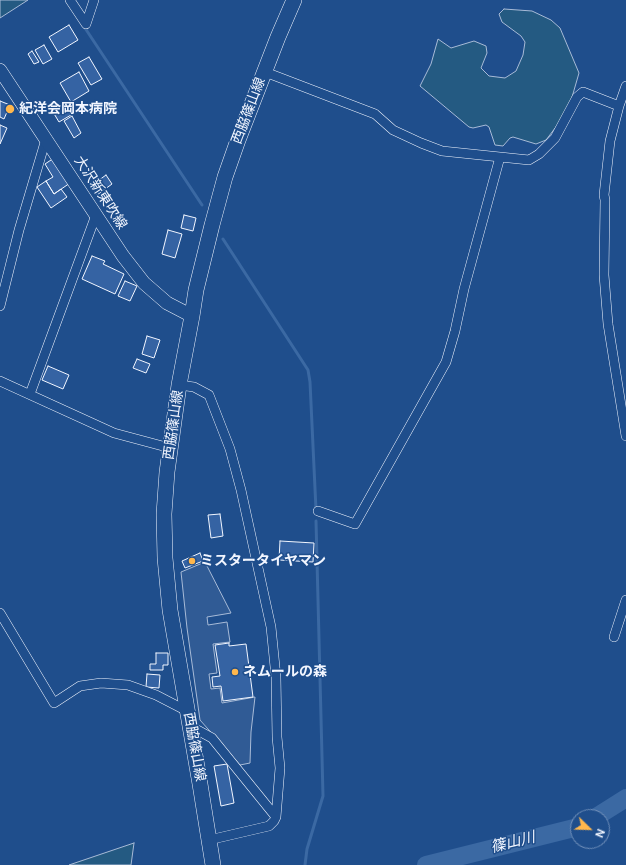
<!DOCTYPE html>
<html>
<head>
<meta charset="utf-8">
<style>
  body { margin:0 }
  #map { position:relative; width:626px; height:865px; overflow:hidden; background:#1f4e8c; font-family:"DM Sans",sans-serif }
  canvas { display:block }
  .north { position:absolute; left:570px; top:809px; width:40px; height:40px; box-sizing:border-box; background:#1f4e8c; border:1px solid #7391ba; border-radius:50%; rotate:113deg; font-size:11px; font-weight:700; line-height:16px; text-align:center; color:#f2f6ff }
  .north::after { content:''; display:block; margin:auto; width:14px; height:18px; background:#ffb74d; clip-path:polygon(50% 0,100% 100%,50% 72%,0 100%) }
</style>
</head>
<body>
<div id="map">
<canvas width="626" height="865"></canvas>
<div class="north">N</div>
</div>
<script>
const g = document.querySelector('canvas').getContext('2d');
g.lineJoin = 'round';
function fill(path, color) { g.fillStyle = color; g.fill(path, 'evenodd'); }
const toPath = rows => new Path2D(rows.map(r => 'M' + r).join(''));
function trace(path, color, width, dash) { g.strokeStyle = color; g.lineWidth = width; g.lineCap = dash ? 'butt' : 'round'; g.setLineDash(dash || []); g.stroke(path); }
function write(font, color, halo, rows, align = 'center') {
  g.font = font + ' "DM Sans","Noto Sans JP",sans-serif'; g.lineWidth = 3; g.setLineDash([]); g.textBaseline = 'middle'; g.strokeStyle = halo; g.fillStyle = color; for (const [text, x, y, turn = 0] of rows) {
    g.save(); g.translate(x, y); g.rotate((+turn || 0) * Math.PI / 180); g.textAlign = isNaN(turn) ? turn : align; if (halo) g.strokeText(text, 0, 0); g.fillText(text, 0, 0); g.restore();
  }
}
const green = toPath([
  [0,0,28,0,0,18,0,0],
  [504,9,532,11,551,20,560,28,579,73,568,111,546,140,536,144,513,137,510,138,503,146,495,145,489,127,486,125,473,128,469,127,420,86,431,64,438,39,451,48,474,41,486,46,487,53,481,68,489,76,505,78,516,71,523,55,525,42,521,36,502,22,499,14,504,9],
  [134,843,131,865,69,865,134,843]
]);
fill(green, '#245a82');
trace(green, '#a8bbd7', 1);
const parking = toPath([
  [205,562,231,613,207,617,208,625,227,622,230,642,213,644,217,673,209,674,211,689,220,688,222,703,255,697,251,732,250,763,240,765,200,720,187,628,181,572,205,562]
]);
fill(parking, '#305b95');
trace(parking, '#a8bbd7', 1);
trace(toPath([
  [83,25,202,205],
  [223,239,308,370,310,382,316,510],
  [305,865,307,849,323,796,316,521]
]), '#3b69a3', 3);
trace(toPath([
  [596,817,626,798],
  [426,865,578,827]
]), '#3b69a3', 18);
const building = toPath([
  [69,25,78,40,58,52,49,37,69,25],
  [44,45,52,59,43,64,35,50,44,45],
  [32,51,39,62,34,64,28,54,32,51],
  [89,57,102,79,91,85,78,63,89,57],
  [79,72,89,91,71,102,60,83,79,72],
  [0,101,10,105,4,119,0,117,0,101],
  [65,104,71,115,59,122,53,112,65,104],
  [72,116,81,133,74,138,64,121,72,116],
  [0,125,7,128,0,144,0,125],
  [54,158,70,183,54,194,46,181,53,177,45,164,54,158],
  [106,175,112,184,97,195,91,186,106,175],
  [46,181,54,194,61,189,67,197,51,208,37,187,46,181],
  [184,215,196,218,193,231,181,228,184,215],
  [168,230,182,234,175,258,162,254,168,230],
  [92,256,105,261,103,264,124,274,115,294,82,279,92,256],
  [125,281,137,286,130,301,118,296,125,281],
  [147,336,160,340,154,358,142,354,147,336],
  [137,359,150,364,146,373,133,368,137,359],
  [48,366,69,375,63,389,42,380,48,366],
  [220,514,223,536,211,538,208,515,220,514],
  [280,541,314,543,313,562,279,560,280,541],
  [200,553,203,561,185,568,182,561,200,553],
  [229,643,229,646,246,644,253,697,223,701,221,686,213,687,212,677,220,676,215,645,229,643],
  [156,653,168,653,168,665,163,665,163,670,150,670,150,664,156,664,156,653],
  [147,674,160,675,159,688,146,687,147,674],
  [227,764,234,803,221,806,214,766,227,764]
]);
fill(building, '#3563a3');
trace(building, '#f2f6ff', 1);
const minor = toPath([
  [70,0,86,24],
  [86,24,94,0],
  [265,72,375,114,393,130,421,143,442,151,529,160,539,154,555,138,577,97,583,92,619,106],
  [626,86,619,106,610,141,604,195,605,200,604,275,608,324,626,436],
  [0,306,19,230,46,139],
  [0,381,114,433,170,448],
  [179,385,194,387,209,395,230,449,241,490,271,627,276,677,277,737,280,768,276,817,274,821,269,826,209,840],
  [30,394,96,215],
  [318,511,355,524,446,362,455,331,464,289,500,157],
  [0,613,54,703,80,686,101,683,128,685,156,695,187,711],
  [614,637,626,600],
  [190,726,212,738,276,817]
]);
const secondary = toPath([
  [0,70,123,256,144,283,167,303,192,316]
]);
const primary = toPath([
  [213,865,200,784,170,610,165,558,164,514,167,472,179,385,192,316,196,290,212,225,225,177,238,140,278,37,294,0]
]);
trace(minor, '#f2f6ff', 10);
trace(secondary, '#f2f6ff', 14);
trace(primary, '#f2f6ff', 16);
trace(minor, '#1f4e8c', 9);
trace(secondary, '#1f4e8c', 13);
trace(primary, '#1f4e8c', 15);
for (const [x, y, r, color] of [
  [10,109,5,"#ffb74d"],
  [192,561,4,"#ffb74d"],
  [235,672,4,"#ffb74d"]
]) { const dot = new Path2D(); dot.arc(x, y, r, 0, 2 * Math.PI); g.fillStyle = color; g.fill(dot); trace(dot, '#1f4e8c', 1.5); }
write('bold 14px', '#f2f6ff', '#1f4e8c', [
  ["紀洋会岡本病院",19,109],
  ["ミスタータイヤマン",200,561],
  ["ネムールの森",243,672]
], 'left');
write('14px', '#f2f6ff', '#1f4e8c', [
  ["西脇篠山線",249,111,-69],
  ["大沢新東吹線",100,193,57],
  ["西脇篠山線",174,425,-82],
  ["西脇篠山線",194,747,80]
]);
write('italic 15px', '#f2f6ff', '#1f4e8c', [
  ["篠山川",513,843,-14]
]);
</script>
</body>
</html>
